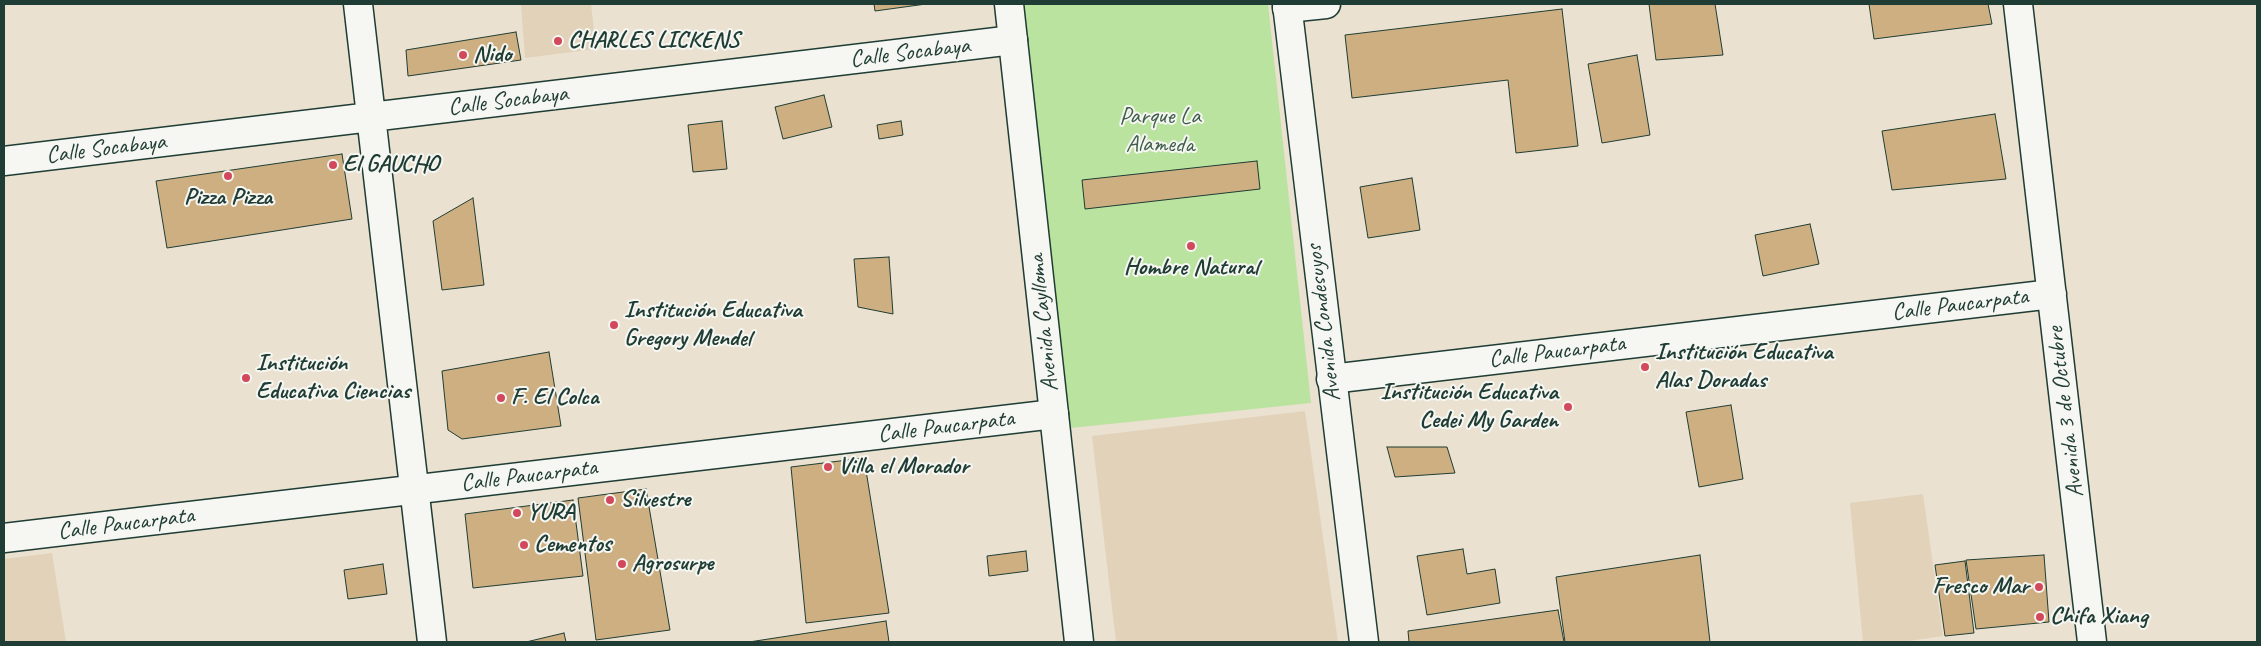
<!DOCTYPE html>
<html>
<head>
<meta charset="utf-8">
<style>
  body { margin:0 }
  #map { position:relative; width:2261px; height:646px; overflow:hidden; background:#eae1d0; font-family:Caveat,sans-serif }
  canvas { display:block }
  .frame { position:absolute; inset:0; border:5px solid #1f3d34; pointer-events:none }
</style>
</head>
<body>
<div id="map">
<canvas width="2261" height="646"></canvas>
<div class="frame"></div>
</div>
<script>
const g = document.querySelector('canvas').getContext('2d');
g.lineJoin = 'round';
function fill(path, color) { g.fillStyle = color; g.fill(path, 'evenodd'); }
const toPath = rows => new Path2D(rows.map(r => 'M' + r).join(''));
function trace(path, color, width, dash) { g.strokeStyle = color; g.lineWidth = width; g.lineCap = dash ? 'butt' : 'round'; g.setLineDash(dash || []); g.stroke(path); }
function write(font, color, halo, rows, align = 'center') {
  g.font = font + ' Caveat,sans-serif'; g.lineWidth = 4; g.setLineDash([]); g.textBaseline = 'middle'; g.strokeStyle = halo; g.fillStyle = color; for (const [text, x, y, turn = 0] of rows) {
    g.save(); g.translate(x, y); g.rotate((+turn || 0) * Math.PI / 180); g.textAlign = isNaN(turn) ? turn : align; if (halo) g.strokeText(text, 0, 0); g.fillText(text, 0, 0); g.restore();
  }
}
fill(toPath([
  [521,4,591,4,596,49,525,58],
  [1305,411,1338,642,1116,642,1092,436],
  [1923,494,1943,636,1902,642,1863,642,1850,503],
  [52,553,66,642,4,642,4,559]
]), '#e2d2b9');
fill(toPath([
  [1023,4,1268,4,1311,403,1071,428]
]), '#bae39f');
const building = toPath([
  [874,4,926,4,875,11,874,4],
  [1649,4,1715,4,1723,55,1656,60,1649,4],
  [1869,4,1988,4,1992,24,1874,39,1869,4],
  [1562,9,1578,146,1516,153,1508,80,1352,98,1345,35,1562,9],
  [516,32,521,60,408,76,406,50,516,32],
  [1637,55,1650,135,1602,143,1588,64,1637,55],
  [824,95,832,127,783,139,775,107,824,95],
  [1995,114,2006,179,1892,190,1882,131,1995,114],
  [722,121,727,169,693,172,688,125,722,121],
  [901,121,903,135,879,139,877,125,901,121],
  [342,154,352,219,167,248,156,181,342,154],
  [1257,161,1260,189,1085,209,1082,180,1257,161],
  [1412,178,1420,230,1368,238,1360,187,1412,178],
  [473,198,484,285,442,290,433,221,473,198],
  [1810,224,1819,264,1763,276,1755,235,1810,224],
  [889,257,893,314,858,307,854,259,889,257],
  [549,352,561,426,462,439,448,430,442,371,549,352],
  [1731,405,1743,479,1699,487,1686,412,1731,405],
  [1387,447,1447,447,1455,473,1395,477,1387,447],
  [864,458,889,613,806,623,791,467,864,458],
  [646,489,670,630,596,640,578,498,646,489],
  [573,500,583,576,473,588,465,514,573,500],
  [1463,549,1467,574,1495,569,1500,603,1427,615,1417,556,1463,549],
  [1026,551,1028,571,989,576,987,556,1026,551],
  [1700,555,1710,642,1565,642,1556,577,1700,555],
  [2044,555,2049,622,1976,629,1966,560,2044,555],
  [1965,561,1974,633,1945,636,1935,565,1965,561],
  [383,564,387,594,348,599,344,570,383,564],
  [1558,610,1564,642,1409,642,1408,631,1558,610],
  [886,621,889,642,749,642,886,621],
  [564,633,566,642,526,642,564,633]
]);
fill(building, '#ceaf82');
trace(building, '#1f3d34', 1);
const minor = toPath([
  [358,4,432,642],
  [2018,4,2092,642],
  [1287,8,1326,4],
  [4,161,1013,40],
  [1331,379,2052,294],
  [4,538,1054,414]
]);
const major = toPath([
  [1009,4,1079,642],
  [1287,4,1364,642]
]);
trace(minor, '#1f3d34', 31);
trace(major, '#1f3d34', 31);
trace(minor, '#f6f6f2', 28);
trace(major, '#f6f6f2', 28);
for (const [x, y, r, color] of [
  [558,41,5,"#d1495b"],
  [463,55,5,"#d1495b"],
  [333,165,5,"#d1495b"],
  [228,176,5,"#d1495b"],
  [1191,246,5,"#d1495b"],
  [614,325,5,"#d1495b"],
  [1645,367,5,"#d1495b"],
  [246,378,5,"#d1495b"],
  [501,398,5,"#d1495b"],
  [1568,407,5,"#d1495b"],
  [828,467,5,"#d1495b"],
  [610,500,5,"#d1495b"],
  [517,513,5,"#d1495b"],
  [524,545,5,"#d1495b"],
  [622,564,5,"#d1495b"],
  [2039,587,5,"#d1495b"],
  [2040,617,5,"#d1495b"]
]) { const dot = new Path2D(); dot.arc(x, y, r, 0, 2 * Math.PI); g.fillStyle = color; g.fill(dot); trace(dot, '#f6f6f2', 2); }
write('bold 24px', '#1f3d34', '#f6f6f2', [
  ["CHARLES LICKENS",568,41],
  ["Nido",473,55],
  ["El GAUCHO",343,165],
  ["Pizza Pizza",228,198,"center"],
  ["Hombre Natural",1191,268,"center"],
  ["Institución Educativa",624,311],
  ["Gregory Mendel",624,339],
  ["Institución Educativa",1655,353],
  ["Alas Doradas",1655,381],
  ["Institución",256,364],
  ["Educativa Ciencias",256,392],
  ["Institución Educativa",1558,393,"right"],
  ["Cedei My Garden",1558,421,"right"],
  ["F. El Colca",511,398],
  ["Villa el Morador",838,467],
  ["Silvestre",620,500],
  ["YURA",527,513],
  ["Cementos",534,545],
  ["Agrosurpe",632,564],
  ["Fresco Mar",2029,587,"right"],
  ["Chifa Xiang",2050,617]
], 'left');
write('24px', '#1f3d34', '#f6f6f2', [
  ["Calle Socabaya",910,53,-7],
  ["Calle Socabaya",508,101,-7],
  ["Calle Socabaya",106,149,-7],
  ["Calle Paucarpata",1960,305,-7],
  ["Avenida Caylloma",1044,323,-96],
  ["Avenida Condesuyos",1324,323,-97],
  ["Calle Paucarpata",1557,352,-7],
  ["Avenida 3 de Octubre",2066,412,-97],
  ["Calle Paucarpata",946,427,-7],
  ["Calle Paucarpata",529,476,-7],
  ["Calle Paucarpata",126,524,-7]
]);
write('24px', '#3e5e49', '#f6f6f2', [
  ["Parque La",1160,117],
  ["Alameda",1160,145]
]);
</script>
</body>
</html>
